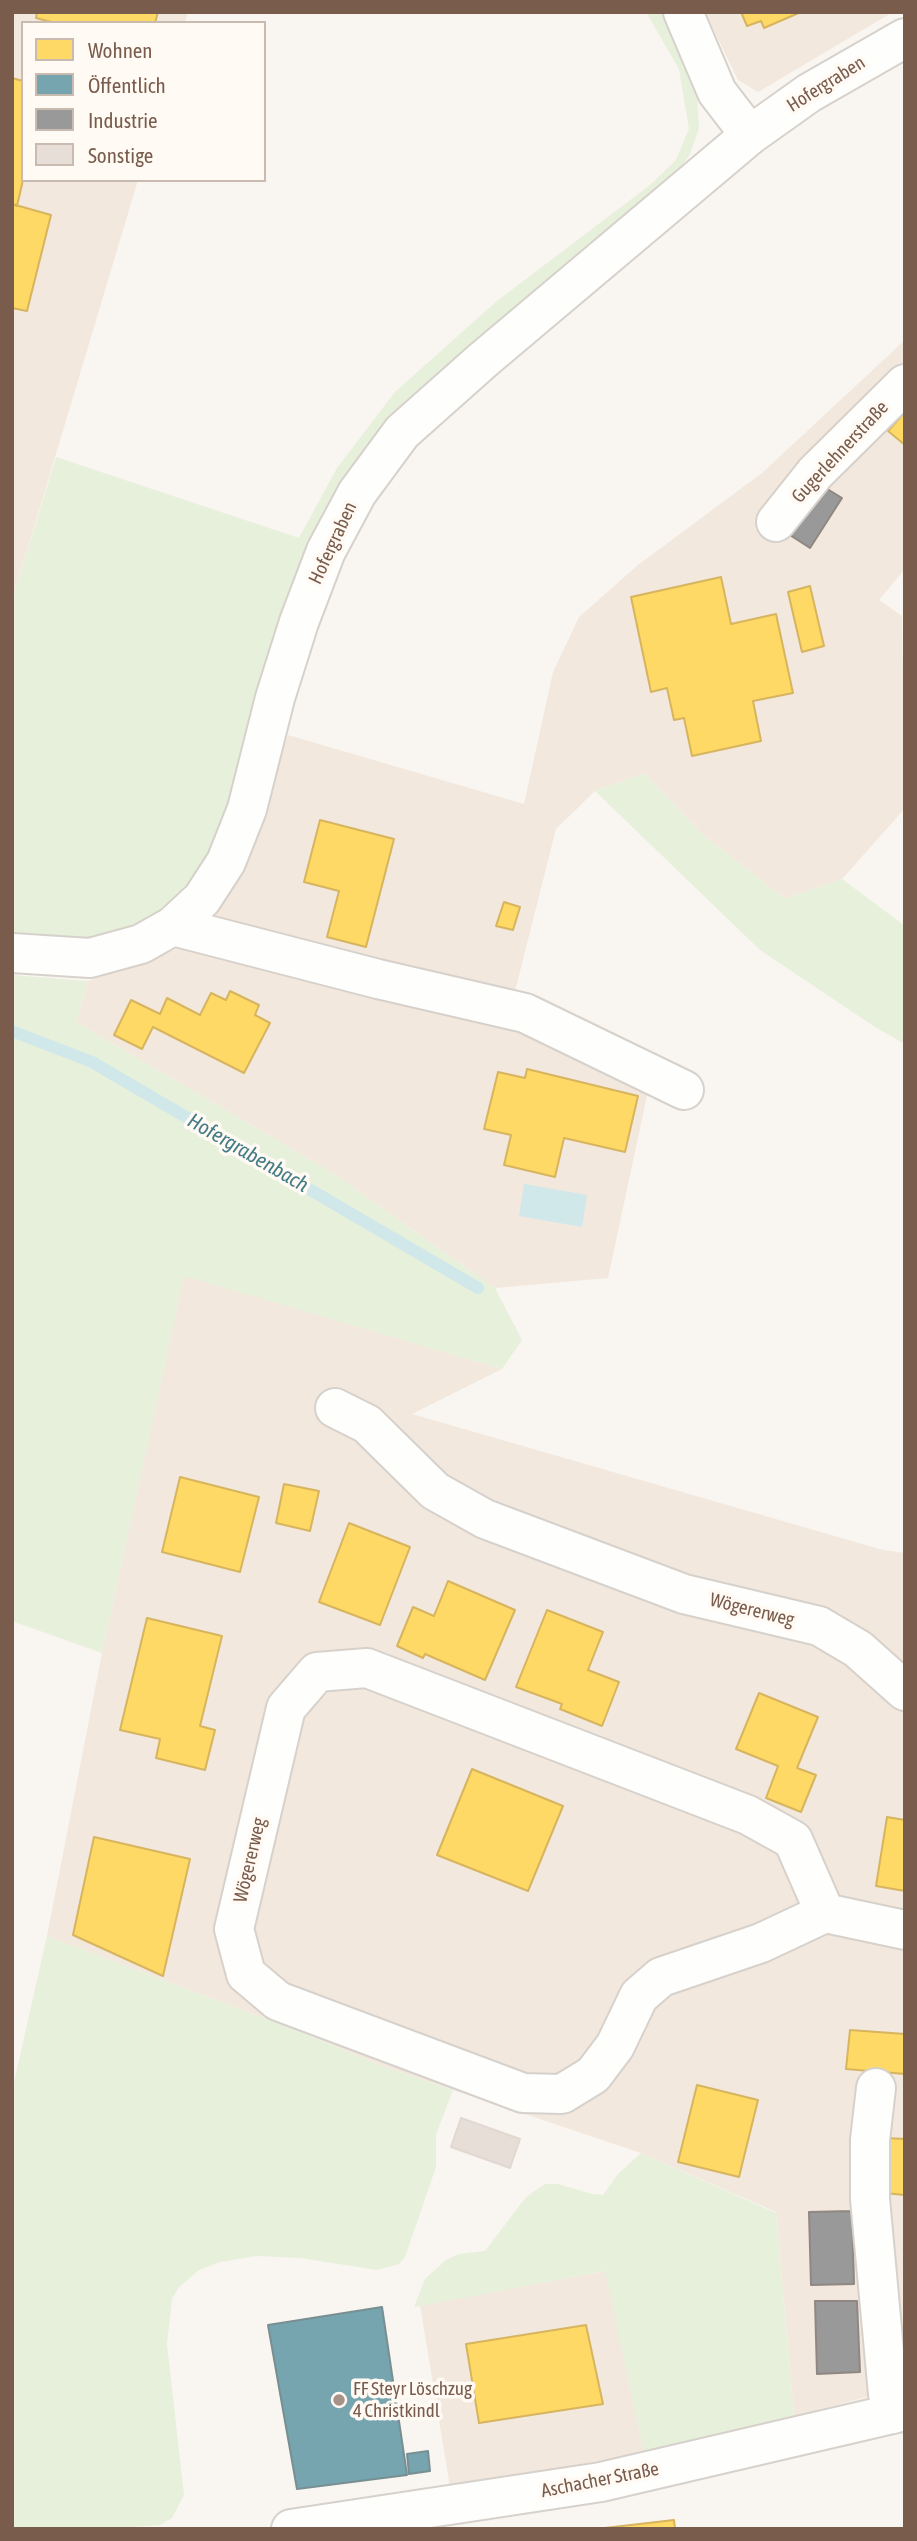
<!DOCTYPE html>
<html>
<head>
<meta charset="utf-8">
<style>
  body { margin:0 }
  #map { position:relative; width:917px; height:2541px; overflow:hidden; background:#f9f5f0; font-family:"Asap Condensed",sans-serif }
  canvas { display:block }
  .frame { position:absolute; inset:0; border:14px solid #7a5c4d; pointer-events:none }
  .legend { position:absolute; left:21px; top:21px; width:245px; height:161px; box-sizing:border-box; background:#fffaf3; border:2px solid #cabbb1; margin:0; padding:9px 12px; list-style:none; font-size:21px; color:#7a5c4d }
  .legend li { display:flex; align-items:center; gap:14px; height:35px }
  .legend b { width:35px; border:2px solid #cabbb1 }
</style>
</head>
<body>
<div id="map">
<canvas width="917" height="2541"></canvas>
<div class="frame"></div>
<ul class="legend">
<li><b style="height:19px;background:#ffd966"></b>Wohnen</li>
<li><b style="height:19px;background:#76a5af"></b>Öffentlich</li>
<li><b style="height:19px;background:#999"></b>Industrie</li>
<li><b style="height:19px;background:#e6ded7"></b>Sonstige</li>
</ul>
</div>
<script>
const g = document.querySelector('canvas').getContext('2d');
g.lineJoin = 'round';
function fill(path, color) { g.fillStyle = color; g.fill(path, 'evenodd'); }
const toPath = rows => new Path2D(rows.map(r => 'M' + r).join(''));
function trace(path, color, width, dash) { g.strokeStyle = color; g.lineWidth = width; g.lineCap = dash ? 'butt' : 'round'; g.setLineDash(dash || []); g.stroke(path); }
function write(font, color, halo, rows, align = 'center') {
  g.font = font + ' "Asap Condensed",sans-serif'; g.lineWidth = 7; g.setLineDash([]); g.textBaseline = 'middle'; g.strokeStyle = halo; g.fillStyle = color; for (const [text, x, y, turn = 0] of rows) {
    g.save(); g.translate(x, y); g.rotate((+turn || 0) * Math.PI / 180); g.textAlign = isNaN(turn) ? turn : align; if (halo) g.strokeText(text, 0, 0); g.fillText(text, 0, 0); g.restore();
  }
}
fill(toPath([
  [12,12,188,12,185,23,23,23,23,180,138,180,12,601],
  [705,12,893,12,758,92,738,80],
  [905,340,905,569,879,600,902,616,905,808,842,879,785,899,703,835,644,773,595,791,556,829,515,991,648,1091,608,1278,495,1288,331,1172,76,1022,88,981,183,947,245,862,288,735,524,804,553,672,579,617,638,565,762,473],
  [184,1275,502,1369,412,1414,883,1550,905,1553,905,2387,794,2416,776,2212,641,2153,379,2065,311,2036,47,1936,102,1653],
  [606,2271,644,2453,450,2487,420,2305]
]), '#f2e8de');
fill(toPath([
  [646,12,668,12,697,94,699,128,690,154,679,170,653,194,546,281,400,406,350,469,321,515,293,583,268,658,220,834,193,882,159,916,100,942,12,938,12,601,56,457,299,538,337,468,395,392,497,301,650,185,676,160,689,129,679,69],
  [644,773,703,835,785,899,842,879,905,926,905,1044,875,1027,760,950,595,791],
  [12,975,88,981,76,1022,331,1172,495,1288,522,1340,502,1369,184,1276,102,1653,12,1621],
  [47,1936,311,2036,379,2065,453,2090,436,2135,436,2167,405,2257,399,2264,377,2270,301,2258,256,2256,220,2262,199,2270,179,2287,172,2299,167,2344,184,2495,172,2518,160,2525,106,2529,12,2529,12,2091],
  [641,2153,776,2213,794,2416,644,2453,605,2271,414,2307,425,2279,446,2260,459,2254,485,2251,526,2197,545,2184,558,2184,592,2194,603,2195,619,2173]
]), '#e7f0db');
fill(toPath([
  [524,1184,587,1195,582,1227,519,1216]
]), '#d0e8ea');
const homes = toPath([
  [37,12,158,12,155,23,55,23,36,18,37,12],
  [741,12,801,12,764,28,761,21,747,26,741,12],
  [12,78,23,81,23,180,17,206,12,204,12,78],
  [12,204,51,215,27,311,12,308,12,204],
  [905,412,905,445,888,431,905,412],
  [721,577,731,624,776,614,793,693,753,701,761,741,692,756,684,718,674,720,667,688,651,692,631,597,721,577],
  [810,586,824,646,802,652,788,592,810,586],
  [320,820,394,839,366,947,327,937,339,891,304,882,320,820],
  [504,902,520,907,513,930,496,926,504,902],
  [230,991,259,1005,255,1015,270,1023,244,1073,153,1027,142,1049,114,1035,131,1000,160,1014,167,998,200,1015,211,993,226,1000,230,991],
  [527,1069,638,1096,625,1152,564,1138,555,1177,504,1165,511,1135,484,1129,498,1072,525,1078,527,1069],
  [180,1477,259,1497,240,1572,162,1552,180,1477],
  [284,1484,319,1491,310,1531,276,1523,284,1484],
  [349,1523,410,1547,380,1625,319,1602,349,1523],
  [448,1581,515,1610,485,1680,425,1654,423,1658,397,1646,413,1607,434,1616,448,1581],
  [547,1610,603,1632,588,1670,619,1682,602,1726,560,1709,562,1704,516,1687,547,1610],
  [147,1618,222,1636,200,1726,215,1730,205,1770,156,1758,160,1739,120,1730,147,1618],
  [759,1693,818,1717,797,1768,816,1775,801,1812,766,1798,778,1766,736,1749,759,1693],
  [472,1769,563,1806,528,1891,437,1855,472,1769],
  [887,1817,905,1820,905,1891,876,1886,887,1817],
  [94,1837,190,1859,163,1976,73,1935,94,1837],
  [850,2030,905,2034,905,2074,846,2069,850,2030],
  [697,2085,758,2100,739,2177,678,2162,697,2085],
  [886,2138,905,2139,905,2195,884,2193,886,2138],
  [586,2325,603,2404,479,2423,466,2344,586,2325],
  [674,2520,675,2529,596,2529,674,2520]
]);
fill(homes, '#ffd966');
trace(homes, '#d7b45e', 2);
const public = toPath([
  [382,2307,407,2475,297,2489,268,2325,382,2307],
  [428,2451,430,2471,409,2474,407,2454,428,2451]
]);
fill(public, '#76a5af');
trace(public, '#778f92', 2);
const industry = toPath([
  [811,479,842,498,810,548,779,528,811,479],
  [852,2211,854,2284,811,2285,809,2212,852,2211],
  [815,2301,857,2301,860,2372,817,2374,815,2301]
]);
fill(industry, '#999');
trace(industry, '#908782', 2);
trace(toPath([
  [12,1031,92,1062,478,1288]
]), '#d0e8ea', 12);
const building = toPath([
  [461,2118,520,2139,510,2168,451,2147,461,2118]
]);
fill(building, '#e6ded7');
trace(building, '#e2d8d2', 2);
const minor = toPath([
  [683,12,717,92,750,135],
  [776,522,815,473,905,384],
  [173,926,378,979,525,1013,684,1090],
  [12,953,90,958,141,944,173,926,202,899,226,862,247,809,275,698,299,622,326,551,357,493,402,432,483,360,750,135,809,93,905,38],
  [335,1408,367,1424,435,1491,485,1519,684,1594,819,1626,858,1649,905,1691],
  [367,1668,748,1815,793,1840,825,1913,761,1943,661,1977,639,1996,615,2046,593,2075,562,2094,523,2093,278,2001,246,1974,234,1929,286,1708,317,1672,367,1668],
  [825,1913,905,1930],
  [876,2088,870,2140,870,2199,888,2394,893,2414],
  [291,2529,601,2482,905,2411]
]);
trace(minor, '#d7d1cb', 42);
trace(minor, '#fefefd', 38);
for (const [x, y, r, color] of [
  [339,2400,7,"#a69286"]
]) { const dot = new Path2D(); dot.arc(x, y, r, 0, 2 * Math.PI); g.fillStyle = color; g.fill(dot); trace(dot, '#fffaf3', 2.5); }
write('19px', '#7a5c4d', '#fffaf3', [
  ["Hofergraben",826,84,-32],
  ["Gugerlehnerstraße",840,452,-47],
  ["Hofergraben",333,543,-65],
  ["Wögererweg",752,1610,14],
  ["Wögererweg",250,1860,-77],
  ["Aschacher Straße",600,2480,-11]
]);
write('19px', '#7a5c4d', '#fffaf3', [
  ["FF Steyr Löschzug",353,2389],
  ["4 Christkindl",353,2411]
], 'left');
write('italic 21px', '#437c86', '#fffaf3', [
  ["Hofergrabenbach",248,1153,30]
]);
</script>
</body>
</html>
